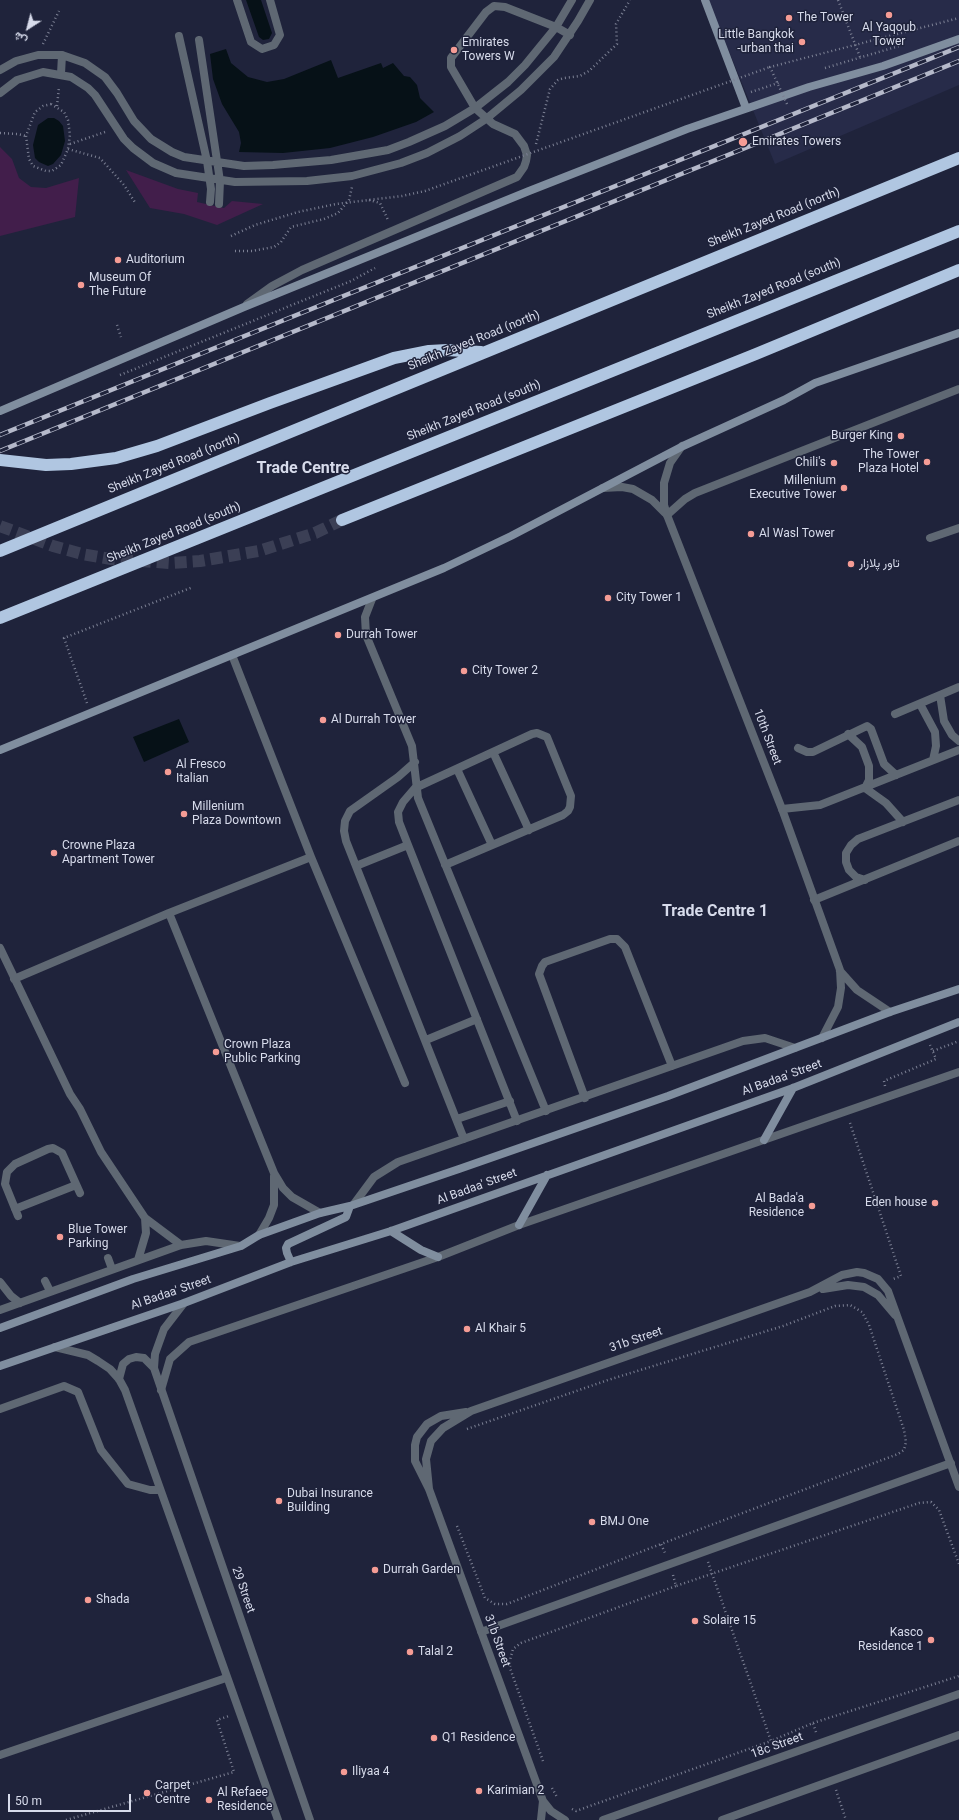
<!DOCTYPE html>
<html>
<head>
<meta charset="utf-8">
<style>
  body { margin:0 }
  #map { position:relative; width:959px; height:1820px; overflow:hidden; background:#1f233b; font-family:Roboto,Vazirmatn,sans-serif }
  canvas { display:block }
  .north { position:absolute; left:8px; top:8px; width:40px; height:40px; -webkit-text-stroke:3px #1f233b; paint-order:stroke; rotate:216deg; font-size:11px; font-weight:700; line-height:16px; text-align:center; color:#d7dbeb }
  .north::after { content:''; display:block; margin:auto; width:14px; height:18px; background:#d7dbeb; clip-path:polygon(50% 0,100% 100%,50% 72%,0 100%) }
  .scale { position:absolute; left:8px; top:1794px; width:123px; height:18px; box-sizing:border-box; border:2px solid #d7dbeb; border-top:0; padding-left:5px; font-size:12px; line-height:14px; white-space:nowrap; color:#d7dbeb; -webkit-text-stroke:3px #1f233b; paint-order:stroke }
</style>
</head>
<body>
<div id="map">
<canvas width="959" height="1820"></canvas>
<div class="north">ش</div>
<div class="scale">50 m</div>
</div>
<script>
const g = document.querySelector('canvas').getContext('2d');
g.lineJoin = 'round';
function fill(path, color) { g.fillStyle = color; g.fill(path, 'evenodd'); }
const toPath = rows => new Path2D(rows.map(r => 'M' + r).join(''));
function trace(path, color, width, dash) { g.strokeStyle = color; g.lineWidth = width; g.lineCap = dash ? 'butt' : 'round'; g.setLineDash(dash || []); g.stroke(path); }
function write(font, color, halo, rows, align = 'center') {
  g.font = font + ' Roboto,Vazirmatn,sans-serif'; g.lineWidth = 3; g.setLineDash([]); g.textBaseline = 'middle'; g.strokeStyle = halo; g.fillStyle = color; for (const [text, x, y, turn = 0] of rows) {
    g.save(); g.translate(x, y); g.rotate((+turn || 0) * Math.PI / 180); g.textAlign = isNaN(turn) ? turn : align; if (halo) g.strokeText(text, 0, 0); g.fillText(text, 0, 0); g.restore();
  }
}
fill(toPath([
  [708,0,959,0,959,85,775,164]
]), '#272b49');
fill(toPath([
  [0,147,12,159,19,178,31,187,46,188,79,178,75,217,0,236],
  [126,170,178,189,198,193,197,202,224,208,232,201,263,204,217,225,184,214,150,208]
]), '#421e4b');
fill(toPath([
  [246,0,261,0,272,33,269,39,263,40,259,37],
  [226,49,231,63,248,77,267,82,284,79,331,60,338,78,381,63,383,68,393,63,404,76,410,77,417,85,420,98,434,112,416,122,373,137,330,148,283,153,239,152,241,143,239,132,222,104,213,79,210,54],
  [48,118,54,118,59,121,63,126,65,141,61,155,53,164,48,166,39,162,35,158,33,145,38,125],
  [179,719,189,742,144,762,133,737]
]), '#061117');
trace(toPath([
  [0,526,53,546,82,554,111,559,170,563,200,561,259,551,315,533,342,520]
]), '#3b3f55', 12, [12, 6]);
trace(toPath([
  [838,0,860,57],
  [43,44,59,11],
  [825,68,899,46],
  [751,92,781,82],
  [51,104,64,112,68,120,70,135,68,149,61,165,52,171,46,171,33,166,29,159,26,136,35,112,43,106,51,104],
  [57,106,59,87],
  [0,133,18,134,26,136],
  [70,144,105,132],
  [536,144,550,89,558,80,564,78,580,76,589,71,617,44,616,24,630,0],
  [68,149,100,158,124,185,136,204],
  [369,200,380,203,388,220],
  [235,251,252,251,274,247,281,242,291,227,324,219,338,213,349,200,352,187],
  [117,325,121,337],
  [120,375,351,281,375,268],
  [87,703,64,638,193,587],
  [933,1051,959,1041],
  [885,1086,884,1081,936,1059,930,1045],
  [850,1123,901,1276,893,1279],
  [467,1429,608,1380,783,1326,835,1306,850,1305,862,1312,869,1325,904,1430,906,1442,904,1450,898,1454,661,1544,665,1553],
  [457,1526,485,1598,495,1604,507,1604,661,1544],
  [708,1562,771,1741,813,1723,816,1732],
  [673,1575,676,1586,919,1503,931,1502,939,1510,959,1564],
  [813,1723,959,1676],
  [543,1761,510,1668,510,1660,513,1649,521,1643,676,1586],
  [552,1788,557,1797],
  [836,1790,846,1820],
  [572,1809,576,1811,771,1741],
  [66,1820,234,1772,217,1720,229,1716]
]), '#7c8094', 2.5, [1, 3]);
trace(toPath([
  [237,0,251,42,262,49,274,45,280,35,270,0],
  [179,36,207,161,211,189,210,202],
  [199,40,220,181,219,204],
  [0,70,16,61,38,55,62,55,85,63,105,77,117,93,134,121,151,139,172,152,184,157,244,166,273,165,331,160,388,150,409,142,445,126,475,108,508,82,525,65,556,27,572,0],
  [61,74,62,55],
  [0,93,17,80,43,72,71,77,88,88,95,95,124,139,133,148,153,163,176,173,235,182,307,181,352,176,401,163,427,153,460,136,486,119,521,90,554,57,578,21,590,0],
  [247,304,272,286,302,270,517,177,524,167,526,161,527,155,524,146,515,134,493,124,475,108,451,67,451,58,486,12,494,6,505,7,556,27,570,35],
  [667,515,685,499,695,493,959,389],
  [930,538,959,528],
  [372,599,365,617,366,635,412,746,418,798,546,1111],
  [232,655,311,857,405,1083],
  [940,695,944,721,952,735,959,741],
  [920,704,935,732,936,746,933,760],
  [895,714,959,687],
  [848,734,862,747,869,766,869,780,865,788,886,803,903,822],
  [798,748,807,752,813,752,867,726,871,729,884,764,896,775],
  [493,752,529,830],
  [415,762,398,777,350,811,345,821,344,831,346,841,464,1139],
  [457,769,492,845],
  [782,809,820,805,959,750],
  [445,865,563,815,568,811,570,807,571,796,547,737,537,733,532,734,415,788,403,802,398,812,399,822,408,845,517,1121],
  [356,866,408,845],
  [865,880,856,877,849,870,846,862,846,853,851,845,858,839,959,800],
  [814,900,959,841],
  [169,913,274,1173,283,1188,292,1197,320,1213],
  [0,948,70,1094,80,1109,101,1152,145,1218,181,1245],
  [14,979,169,913,311,857],
  [426,1040,477,1019],
  [585,1098,539,974,542,966,545,962,610,939,617,939,625,947,672,1066],
  [457,1119,510,1101],
  [354,1204,374,1177,398,1162,743,1041,765,1038,795,1048],
  [15,1209,76,1185],
  [18,1216,5,1184,7,1172,15,1164,48,1149,53,1148,62,1153,80,1193],
  [259,1235,269,1218,274,1205,274,1176],
  [108,1258,112,1269],
  [138,1260,146,1233,145,1218],
  [45,1281,50,1291],
  [0,1282,11,1296,20,1303],
  [0,1310,181,1245,206,1241,240,1246],
  [161,1390,170,1359,189,1342,438,1257,519,1225,959,1072],
  [0,1409,64,1386,78,1392,101,1450,128,1484,150,1490,160,1490],
  [0,1755,226,1678]
]), '#5f6873', 8);
trace(toPath([
  [682,446,670,463,664,483,664,505,667,515,782,809,840,970,841,988,838,1007,822,1038],
  [603,488,622,487,633,489,652,500,665,513],
  [840,971,857,990,890,1012],
  [823,1289,848,1285,864,1287,878,1295,895,1315],
  [184,1303,164,1329,155,1354,154,1368,310,1820],
  [55,1347,88,1355,98,1361,110,1369,119,1379,125,1390,278,1820],
  [119,1379,123,1364,129,1359,136,1357,144,1358,154,1368],
  [466,1412,441,1416,427,1424,417,1437,415,1445,415,1461,429,1489,543,1801,541,1820],
  [429,1489,426,1459,431,1441,443,1428,471,1411,810,1292,842,1275,857,1272,864,1273,878,1279,888,1291,959,1487],
  [481,1632,951,1463],
  [543,1801,551,1811,565,1820],
  [603,1820,959,1694],
  [722,1820,959,1735]
]), '#5f6873', 8);
trace(toPath([
  [705,0,746,108],
  [0,411,244,307,529,191,687,129,809,87,883,66,959,39],
  [0,750,444,568,511,536,683,446,784,400,815,383,959,333],
  [764,1140,793,1088],
  [519,1225,547,1175],
  [391,1231,421,1250,438,1257],
  [291,1262,287,1253,286,1248,288,1244,346,1217,350,1206],
  [0,1328,133,1279,241,1246,259,1235,320,1213,350,1206,459,1169,668,1096,890,1012,959,989],
  [0,1366,184,1303,291,1262,391,1231,793,1088,959,1022]
]), '#808e9f', 8);
trace(toPath([
  [0,460,46,465,71,464,116,458,157,446,270,403,394,358,429,351,447,350,481,352],
  [342,520,756,354,959,270],
  [0,551,959,158],
  [0,618,959,231]
]), '#b0c6e1', 12);
const rail = toPath([
  [0,435,959,47],
  [0,451,959,61]
]);
trace(rail, '#b5b9ca', 4.5);
trace(rail, '#1f233b', 3, [9]);
trace(toPath([
  [787,104,770,67,959,18],
  [231,236,255,225,298,212,336,204,402,196,425,191,770,67]
]), '#7c8094', 2.5, [1, 3]);
for (const [x, y, r, color] of [
  [889,15,4,"#f59c95"],
  [789,18,4,"#f59c95"],
  [802,42,4,"#f59c95"],
  [454,50,4,"#f59c95"],
  [743,142,5,"#f59c95"],
  [118,260,4,"#f59c95"],
  [81,285,4,"#f59c95"],
  [901,436,4,"#f59c95"],
  [927,462,4,"#f59c95"],
  [834,463,4,"#f59c95"],
  [844,488,4,"#f59c95"],
  [751,534,4,"#f59c95"],
  [851,564,4,"#f59c95"],
  [608,598,4,"#f59c95"],
  [338,635,4,"#f59c95"],
  [464,671,4,"#f59c95"],
  [323,720,4,"#f59c95"],
  [168,772,4,"#f59c95"],
  [184,814,4,"#f59c95"],
  [54,853,4,"#f59c95"],
  [216,1052,4,"#f59c95"],
  [935,1203,4,"#f59c95"],
  [812,1206,4,"#f59c95"],
  [60,1237,4,"#f59c95"],
  [467,1329,4,"#f59c95"],
  [279,1501,4,"#f59c95"],
  [592,1522,4,"#f59c95"],
  [375,1570,4,"#f59c95"],
  [88,1600,4,"#f59c95"],
  [695,1621,4,"#f59c95"],
  [931,1640,4,"#f59c95"],
  [410,1652,4,"#f59c95"],
  [434,1738,4,"#f59c95"],
  [344,1772,4,"#f59c95"],
  [479,1791,4,"#f59c95"],
  [147,1793,4,"#f59c95"],
  [209,1800,4,"#f59c95"]
]) { const dot = new Path2D(); dot.arc(x, y, r, 0, 2 * Math.PI); g.fillStyle = color; g.fill(dot); trace(dot, '#1f233b', 1.5); }
write('12px', '#d7dbeb', '#1f233b', [
  ["The Tower",797,18],
  ["Al Yaqoub",889,28,"center"],
  ["Tower",889,42,"center"],
  ["Little Bangkok",794,35,"right"],
  ["-urban thai",794,49,"right"],
  ["Emirates",462,43],
  ["Towers W",462,57],
  ["Emirates Towers",752,142],
  ["Auditorium",126,260],
  ["Museum Of",89,278],
  ["The Future",89,292],
  ["Burger King",893,436,"right"],
  ["The Tower",919,455,"right"],
  ["Plaza Hotel",919,469,"right"],
  ["Chili's",826,463,"right"],
  ["Millenium",836,481,"right"],
  ["Executive Tower",836,495,"right"],
  ["Al Wasl Tower",759,534],
  ["تاور پلازار",859,564],
  ["City Tower 1",616,598],
  ["Durrah Tower",346,635],
  ["City Tower 2",472,671],
  ["Al Durrah Tower",331,720],
  ["Al Fresco",176,765],
  ["Italian",176,779],
  ["Millenium",192,807],
  ["Plaza Downtown",192,821],
  ["Crowne Plaza",62,846],
  ["Apartment Tower",62,860],
  ["Crown Plaza",224,1045],
  ["Public Parking",224,1059],
  ["Al Bada'a",804,1199,"right"],
  ["Residence",804,1213,"right"],
  ["Eden house",927,1203,"right"],
  ["Blue Tower",68,1230],
  ["Parking",68,1244],
  ["Al Khair 5",475,1329],
  ["Dubai Insurance",287,1494],
  ["Building",287,1508],
  ["BMJ One",600,1522],
  ["Durrah Garden",383,1570],
  ["Shada",96,1600],
  ["Solaire 15",703,1621],
  ["Kasco",923,1633,"right"],
  ["Residence 1",923,1647,"right"],
  ["Talal 2",418,1652],
  ["Q1 Residence",442,1738],
  ["Iliyaa 4",352,1772],
  ["Carpet",155,1786],
  ["Centre",155,1800],
  ["Karimian 2",487,1791],
  ["Al Refaee",217,1793],
  ["Residence",217,1807]
], 'left');
write('12px', '#d7dbeb', '#1f233b', [
  ["Sheikh Zayed Road (north)",774,218,-22],
  ["Sheikh Zayed Road (south)",774,289,-22],
  ["Sheikh Zayed Road (north)",474,341,-22],
  ["Sheikh Zayed Road (south)",474,411,-22],
  ["Sheikh Zayed Road (north)",174,464,-22],
  ["Sheikh Zayed Road (south)",174,533,-22],
  ["10th Street",767,737,69],
  ["Al Badaa' Street",782,1078,-20],
  ["Al Badaa' Street",477,1187,-20],
  ["Al Badaa' Street",171,1293,-19],
  ["31b Street",636,1340,-19],
  ["29 Street",243,1590,71],
  ["31b Street",497,1641,70],
  ["18c Street",777,1746,-20]
]);
write('bold 16px', '#d7dbeb', '#1f233b', [
  ["Trade Centre",303,469],
  ["Trade Centre 1",715,912]
]);
</script>
</body>
</html>
